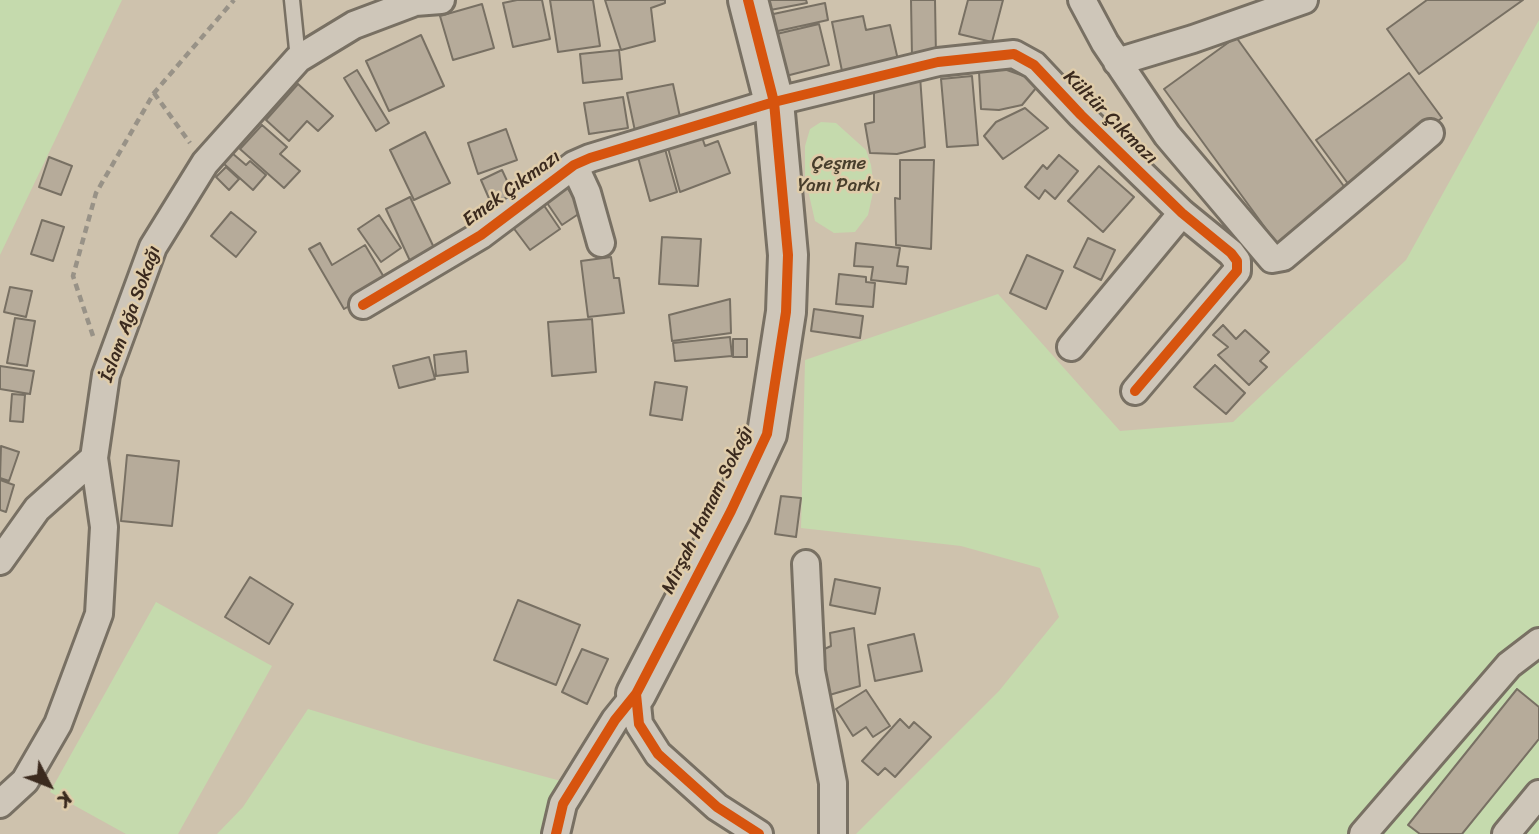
<!DOCTYPE html>
<html>
<head>
<meta charset="utf-8">
<style>
  body { margin:0 }
  #map { position:relative; width:1539px; height:834px; overflow:hidden; background:#cec2ad; font-family:Sriracha,sans-serif }
  canvas { display:block }
  .north { position:absolute; left:14px; top:750px; width:70px; height:70px; -webkit-text-stroke:5px #dfccaa; paint-order:stroke; rotate:132deg; font-size:19px; font-weight:700; line-height:28px; text-align:center; color:#3b2a1e }
  .north::after { content:''; display:block; margin:auto; width:24px; height:32px; background:#3b2a1e; clip-path:polygon(50% 0,100% 100%,50% 72%,0 100%) }
</style>
</head>
<body>
<div id="map">
<canvas width="1539" height="834"></canvas>
<div class="north">K</div>
</div>
<script>
const g = document.querySelector('canvas').getContext('2d');
g.lineJoin = 'round';
function fill(path, color) { g.fillStyle = color; g.fill(path, 'evenodd'); }
const toPath = rows => new Path2D(rows.map(r => 'M' + r).join(''));
function trace(path, color, width, dash) { g.strokeStyle = color; g.lineWidth = width; g.lineCap = dash ? 'butt' : 'round'; g.setLineDash(dash || []); g.stroke(path); }
function write(font, color, halo, rows, align = 'center') {
  g.font = font + ' Sriracha,sans-serif'; g.lineWidth = 5; g.setLineDash([]); g.textBaseline = 'middle'; g.strokeStyle = halo; g.fillStyle = color; for (const [text, x, y, turn = 0] of rows) {
    g.save(); g.translate(x, y); g.rotate((+turn || 0) * Math.PI / 180); g.textAlign = isNaN(turn) ? turn : align; if (halo) g.strokeText(text, 0, 0); g.fillText(text, 0, 0); g.restore();
  }
}
fill(toPath([
  [0,0,122,0,0,255],
  [1539,20,1539,834,856,834,999,691,1059,617,1040,568,961,546,801,528,805,360,998,294,1120,431,1233,422,1406,260],
  [821,122,836,123,866,150,871,165,874,188,868,215,855,232,834,233,815,221,805,177,805,146,810,129],
  [156,602,272,666,178,834,126,834,50,792],
  [308,709,423,744,561,781,545,834,217,834,243,807]
]), '#c5daad');
const building = toPath([
  [517,0,542,0,550,39,513,47,503,3,517,0],
  [550,0,593,0,600,46,558,52,550,0],
  [605,0,665,0,665,3,651,8,655,41,621,50,605,0],
  [758,0,806,0,807,3,760,12,758,0],
  [911,0,935,0,936,56,912,57,911,0],
  [968,0,1003,0,992,42,959,34,968,0],
  [1427,0,1523,0,1419,74,1387,29,1427,0],
  [825,3,828,20,769,33,764,16,825,3],
  [482,4,494,48,453,60,440,16,482,4],
  [863,16,866,30,890,25,898,60,842,71,832,22,863,16],
  [819,24,829,65,778,78,768,36,819,24],
  [421,35,444,86,389,111,366,61,421,35],
  [1236,37,1348,192,1277,244,1164,89,1236,37],
  [619,50,622,79,583,83,580,54,619,50],
  [1004,69,1041,82,1022,105,999,110,981,109,979,72,1004,69],
  [357,70,389,123,376,131,344,78,357,70],
  [1409,73,1442,118,1349,185,1316,140,1409,73],
  [920,76,925,147,897,154,870,153,865,124,874,122,874,87,920,76],
  [972,76,978,145,947,147,941,79,972,76],
  [298,84,333,116,318,131,307,121,289,141,266,120,298,84],
  [673,84,681,122,635,131,627,93,673,84],
  [623,97,628,128,589,134,584,103,623,97],
  [1025,108,1048,128,1003,159,984,136,996,122,1025,108],
  [262,125,287,147,280,154,300,171,284,188,240,149,262,125],
  [506,129,517,160,478,174,468,143,506,129],
  [425,132,450,183,414,200,390,150,425,132],
  [701,134,705,146,718,141,730,173,680,192,668,148,701,134],
  [665,149,677,192,650,201,638,157,665,149],
  [232,153,246,165,250,161,266,175,253,190,223,163,232,153],
  [1059,155,1078,171,1055,199,1045,190,1039,199,1025,187,1043,165,1047,169,1059,155],
  [49,157,72,166,61,195,39,187,49,157],
  [900,160,934,160,931,249,896,245,895,198,900,199,900,160],
  [1099,166,1134,197,1103,232,1068,201,1099,166],
  [226,167,239,179,229,190,216,177,226,167],
  [502,170,516,200,494,210,481,180,502,170],
  [566,186,583,211,562,225,545,200,566,186],
  [410,197,436,252,411,263,386,209,410,197],
  [543,204,560,229,530,250,512,226,543,204],
  [231,212,256,232,236,257,211,236,231,212],
  [379,215,401,248,381,262,358,229,379,215],
  [42,220,64,227,53,261,31,254,42,220],
  [662,237,701,239,698,286,659,284,662,237],
  [1088,238,1115,250,1101,280,1074,267,1088,238],
  [320,243,332,265,365,245,388,284,344,309,309,249,320,243],
  [856,243,900,248,897,266,908,267,906,284,871,280,873,267,854,266,856,243],
  [1027,255,1063,271,1046,309,1010,293,1027,255],
  [611,257,614,278,619,278,624,313,588,317,581,261,611,257],
  [839,274,866,277,866,282,875,283,873,307,836,304,839,274],
  [10,287,32,291,26,317,4,312,10,287],
  [730,299,731,333,672,341,669,315,730,299],
  [814,309,863,316,860,338,811,331,814,309],
  [15,318,35,321,27,366,7,363,15,318],
  [592,319,596,372,552,376,548,322,592,319],
  [1223,325,1236,339,1245,330,1269,352,1260,361,1267,367,1249,385,1218,355,1228,347,1213,335,1223,325],
  [730,337,732,356,675,361,673,343,730,337],
  [733,339,747,339,747,357,733,357,733,339],
  [466,351,468,372,436,376,434,355,466,351],
  [429,357,435,379,399,388,393,366,429,357],
  [1215,365,1245,393,1226,414,1194,387,1215,365],
  [0,366,34,371,30,394,0,389,0,366],
  [655,382,687,387,682,420,650,415,655,382],
  [12,394,25,395,23,422,10,421,12,394],
  [1,446,19,452,9,481,0,478,1,446],
  [127,455,179,461,172,526,121,521,127,455],
  [0,480,14,485,6,512,0,510,0,480],
  [781,496,801,498,796,537,775,534,781,496],
  [250,577,293,604,269,644,225,617,250,577],
  [835,579,880,588,875,614,830,605,835,579],
  [518,600,580,625,556,685,494,660,518,600],
  [854,628,860,686,826,696,818,652,831,646,830,633,854,628],
  [914,634,922,671,875,681,868,645,914,634],
  [582,649,608,659,587,704,562,692,582,649],
  [1517,689,1539,707,1539,739,1462,834,1420,834,1408,825,1517,689],
  [866,690,890,726,873,737,866,727,853,736,836,709,866,690],
  [900,719,909,728,914,722,931,737,895,777,885,768,878,775,862,761,900,719]
]);
fill(building, '#b6ab9a');
trace(building, '#787063', 2);
const lane = toPath([
  [292,0,298,59]
]);
const street = toPath([
  [1082,0,1105,43,1167,135,1272,259,1283,257,1430,133],
  [1117,62,1193,39,1304,0],
  [574,165,587,193,601,243],
  [363,305,481,235,574,165,590,158,774,102,938,62,1014,54,1034,65,1081,115,1182,213,1231,253,1237,261,1237,271,1135,391],
  [1071,347,1182,213],
  [0,561,37,509,94,458],
  [806,564,811,671,833,783,833,834],
  [636,694,639,724,658,754,717,807,759,834],
  [0,804,25,781,58,724,99,614,104,527,94,458,106,375,153,247,205,163,298,59,354,25,415,2,441,0],
  [556,834,563,804,615,720,636,694],
  [1363,834,1509,665,1539,642],
  [1506,834,1539,794]
]);
const secondary = toPath([
  [636,694,731,511,767,434,786,312,788,255,774,102,748,0]
]);
trace(lane, '#787063', 19);
trace(street, '#787063', 32);
trace(secondary, '#787063', 44);
trace(toPath([
  [154,93,190,143],
  [93,336,73,276,96,193,154,93,234,0]
]), '#989287', 4.5, [7, 5]);
trace(lane, '#cec6b9', 14);
trace(street, '#cec6b9', 26);
trace(secondary, '#cec6b9', 38);
trace(toPath([
  [363,305,481,235,574,165,590,158,774,102,938,62,1014,54,1034,65,1081,115,1182,213,1231,253,1237,261,1237,271,1135,391],
  [636,694,639,724,658,754,717,807,759,834],
  [556,834,563,804,615,720,636,694,731,511,767,434,786,312,788,255,774,102,748,0]
]), '#d7540e', 10);
write('19px', '#3b2a1e', '#dfccaa', [
  ["Kültür Çıkmazı",1110,118,45],
  ["Emek Çıkmazı",512,189,-36],
  ["İslam Ağa Sokağı",131,314,-70],
  ["Mirşah Hamam Sokağı",708,510,-64]
]);
write('19px', '#483e2c', '#dfccaa', [
  ["Çeşme",839,164],
  ["Yanı Parkı",839,186]
]);
</script>
</body>
</html>
